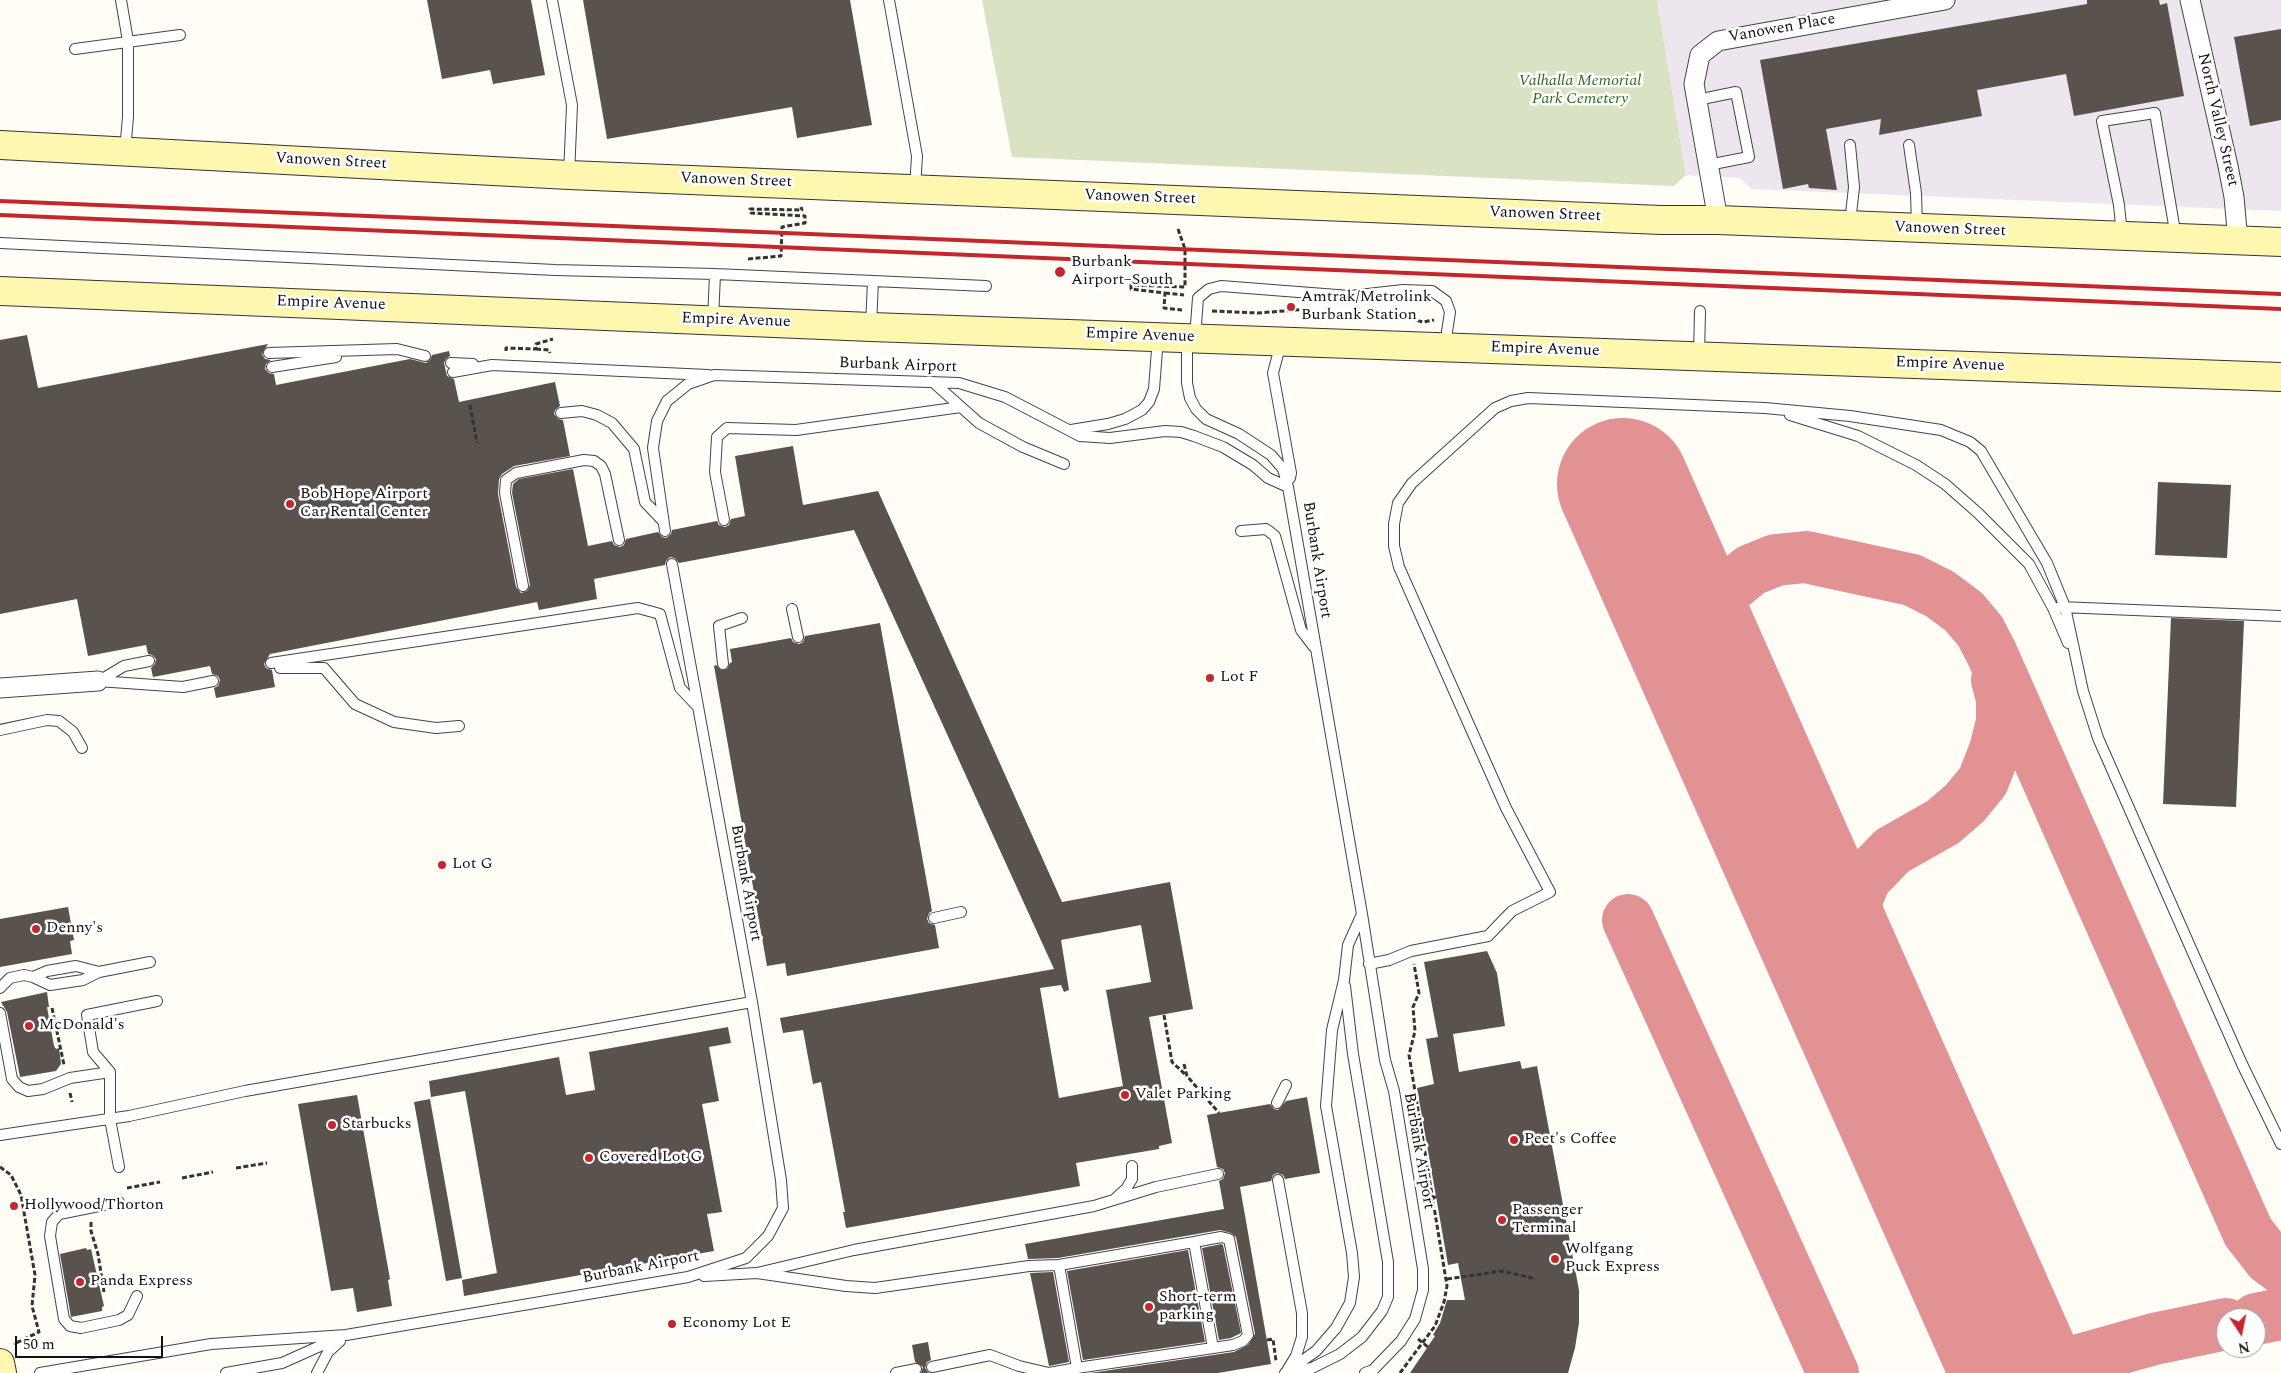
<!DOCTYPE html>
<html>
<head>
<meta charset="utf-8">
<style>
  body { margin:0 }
  #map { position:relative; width:2281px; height:1373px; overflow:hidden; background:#fffdf5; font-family:Spectral,serif }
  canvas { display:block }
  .north { position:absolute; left:2216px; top:1308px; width:50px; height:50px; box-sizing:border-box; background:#fff; border:1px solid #a0a0a0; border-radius:50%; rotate:169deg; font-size:14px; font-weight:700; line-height:20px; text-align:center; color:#111 }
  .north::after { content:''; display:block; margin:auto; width:18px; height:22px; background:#c4262e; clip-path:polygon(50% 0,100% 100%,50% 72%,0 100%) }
  .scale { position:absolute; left:15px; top:1336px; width:148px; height:22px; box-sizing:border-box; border:2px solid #111; border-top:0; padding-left:6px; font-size:15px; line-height:18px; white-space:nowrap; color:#111; -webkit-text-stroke:4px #fff; paint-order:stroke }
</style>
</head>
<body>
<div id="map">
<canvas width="2281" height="1373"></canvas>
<div class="north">N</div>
<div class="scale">50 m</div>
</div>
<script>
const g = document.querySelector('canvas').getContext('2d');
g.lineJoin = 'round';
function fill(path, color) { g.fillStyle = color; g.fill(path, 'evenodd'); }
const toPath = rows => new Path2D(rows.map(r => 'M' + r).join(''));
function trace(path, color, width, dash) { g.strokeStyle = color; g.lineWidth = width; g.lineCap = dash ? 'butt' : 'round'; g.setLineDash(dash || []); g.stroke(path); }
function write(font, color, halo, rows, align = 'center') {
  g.font = font + ' Spectral,serif'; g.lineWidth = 5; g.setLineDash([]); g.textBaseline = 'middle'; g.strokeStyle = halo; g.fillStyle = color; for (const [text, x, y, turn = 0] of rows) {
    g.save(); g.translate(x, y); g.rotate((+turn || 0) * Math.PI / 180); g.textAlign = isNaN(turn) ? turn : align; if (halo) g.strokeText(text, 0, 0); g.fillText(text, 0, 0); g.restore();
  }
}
fill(toPath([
  [1657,0,2281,0,2281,211,1752,189,1740,178,1686,175]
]), '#eee6ef');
fill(toPath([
  [982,0,1657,0,1686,175,1674,186,1012,157]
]), '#d9e3c4');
trace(toPath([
  [1707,675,1709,625,1724,592,1751,570,1776,560,1806,557,1912,580,1940,594,1964,612,1980,631,1991,652,2248,1232,2269,1259,2281,1268],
  [1628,920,1833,1373],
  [1850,996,1844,947,1846,927,1865,879,1892,851,1943,822,1965,803,1983,781,1995,750,2002,722,2002,699,1997,680],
  [2256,1319,2281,1314],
  [2033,1373,2154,1339,2226,1324]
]), '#e29292', 52);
trace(toPath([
  [1623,484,2018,1373]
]), '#e29292', 132);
fill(toPath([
  [427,0,531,0,545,75,493,84,490,70,442,79],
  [583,0,850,0,872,125,797,138,792,107,607,139],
  [2087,0,2159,0,2160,5,2167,3,2184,96,2074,116,2066,74,1977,90,1982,116,1879,135,1881,119,1826,129,1837,190,1809,188,1808,184,1783,189,1760,60,2087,4],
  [2281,29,2281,120,2250,126,2234,37],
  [27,335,38,388,268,344,262,354,265,359,271,360,266,364,265,369,269,373,274,374,276,385,410,359,426,363,430,360,432,355,449,351,450,356,446,359,444,363,447,376,454,379,459,402,555,382,560,406,555,410,554,414,558,419,563,420,570,456,514,466,502,474,499,479,498,494,516,587,521,593,527,591,530,585,512,493,513,484,519,479,573,469,588,546,612,541,614,545,620,547,624,545,626,539,658,532,662,537,666,538,671,534,672,530,717,521,719,525,725,527,729,525,731,519,745,516,735,456,793,446,803,505,878,491,1062,902,1170,882,1193,1009,1149,1017,1172,1143,1159,1146,1159,1149,1076,1163,1080,1186,846,1228,843,1212,845,1212,821,1082,813,1084,803,1030,783,1033,780,1018,1054,969,854,530,679,563,675,558,670,557,666,561,665,565,594,579,597,599,539,610,537,602,270,654,264,664,266,668,272,670,275,687,216,698,214,688,218,686,220,680,218,676,212,674,210,666,153,677,151,668,155,664,156,659,152,655,148,654,146,645,88,656,77,599,0,614,0,340],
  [1141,925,1151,982,1106,990,1123,1086,1059,1098,1040,988,1061,985,1064,992,1069,990,1061,940],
  [2158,482,2231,485,2227,558,2155,555],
  [2171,618,2244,621,2236,807,2163,804],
  [880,623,932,911,929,913,927,919,929,923,935,925,939,948,787,976,785,963,767,966,714,666,716,665,721,670,727,669,730,663,732,662,730,649,791,638,793,642,799,644,803,642,805,636],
  [68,907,74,940,70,941,72,954,0,967,0,919],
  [1487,951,1497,973,1505,1026,1453,1034,1459,1072,1520,1061,1522,1069,1537,1066,1579,1290,1579,1323,1575,1348,1568,1373,1410,1373,1435,1336,1433,1335,1440,1323,1447,1300,1465,1300,1458,1263,1448,1265,1417,1088,1434,1084,1426,1039,1438,1037,1424,962],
  [47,992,49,1007,47,1007,54,1046,56,1049,59,1048,61,1064,56,1071,20,1077,7,1012,1,1002],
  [728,1027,731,1043,709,1047,719,1101,702,1104,722,1212,707,1214,714,1251,464,1296,462,1280,497,1273,465,1091,431,1097,429,1081,559,1057,566,1095,595,1090,589,1052],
  [357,1095,390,1279,388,1280,392,1306,357,1312,353,1288,331,1291,298,1104],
  [1307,1097,1320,1173,1285,1179,1283,1175,1277,1173,1273,1175,1271,1181,1240,1187,1271,1364,1218,1373,1090,1373,1234,1352,1248,1345,1255,1334,1236,1237,1231,1233,1220,1230,1058,1258,1028,1259,1025,1244,1224,1209,1219,1181,1223,1179,1225,1173,1223,1169,1217,1167,1207,1115,1270,1104,1274,1109,1278,1110,1286,1101],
  [430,1099,462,1278,446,1281,414,1102],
  [1221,1244,1223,1245,1241,1333,1231,1338,1219,1340,1202,1248],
  [86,1248,87,1250,91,1249,104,1306,102,1307,102,1311,71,1317,60,1254],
  [1188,1250,1205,1342,1083,1360,1067,1271],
  [1053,1272,1069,1362,1049,1366,1030,1273],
  [928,1342,931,1360,927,1362,925,1368,929,1373,921,1373,923,1367,915,1362,912,1345]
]), '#5a524d');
const lane = toPath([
  [121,0,128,41,128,117,125,151],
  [552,0,572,105,569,175],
  [889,0,917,156,915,188],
  [75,49,180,35],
  [1697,100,1736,92,1749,157,1708,165],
  [1909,145,1916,193,1917,226],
  [1850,223,1854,187,1850,145],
  [2122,235,2119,205,2102,121,2155,113,2176,237],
  [0,243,555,270,715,274,986,286],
  [713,320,715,274],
  [871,326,873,281],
  [1187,338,1187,383,1190,398,1196,409,1206,419,1239,434,1271,455,1283,469,1288,487,1362,914,1385,1060,1394,1091,1423,1269,1423,1290,1415,1319,1401,1341,1373,1370,1365,1373],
  [1195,338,1198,298,1209,289,1221,286,1350,296,1403,290,1432,291,1446,301,1450,312,1445,345],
  [1281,343,1273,373,1291,473,1290,478],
  [269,353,397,349,425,356],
  [1699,355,1700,311],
  [451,363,473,364],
  [272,367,336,357],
  [453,372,492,365,708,375],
  [933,382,979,423,1023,447,1064,464],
  [561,413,582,411,597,415,612,423,634,449,645,502,663,521],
  [1790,415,1858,436,1916,465,1945,484,1978,513,2029,564,2053,608,2068,643],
  [1071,430,1108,424,1125,419,1142,410,1149,402,1154,389,1158,337],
  [724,520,715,472,717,437,727,428,796,430,961,407],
  [665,531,653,448,657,421,667,401,688,384,714,375,959,383,1005,397,1080,436,1110,438,1165,431,1181,432,1194,436,1223,447,1253,465,1268,478,1288,487],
  [1241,531,1266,529,1275,536,1301,630,1314,647],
  [523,586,505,493,506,480,516,473,584,460,594,461,601,466,605,474,619,540],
  [2060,607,2281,616],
  [792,609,798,637],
  [271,663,638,608,660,614,680,688,697,706],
  [723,664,719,626,742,618],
  [280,668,324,668,355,704,394,722,436,728,459,726],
  [98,681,183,687,213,681],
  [99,681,124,666,149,661],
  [0,730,47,720,59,721,73,732,82,748],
  [934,918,961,912],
  [1369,964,1389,960,1411,951,1488,936,1512,911,1550,892,1506,808,1399,567,1394,546,1394,524,1398,503,1412,483,1495,408,1511,401,1528,398,1765,408,1850,416,1941,430,1970,442,1981,451,2047,563,2065,607,2083,691,2098,738,2242,1064,2281,1144],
  [33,977,47,971,76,966,99,972],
  [0,988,10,978,24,975,33,977,50,985,83,980,99,972,150,962],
  [0,1013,12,1079,19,1087,28,1091,43,1089,70,1078,110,1072],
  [1277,1103,1286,1085],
  [0,1135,129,1116,245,1091,752,1002],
  [119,1167,110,1119,110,1072,93,1052,87,1015,157,1001],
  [1278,1180,1302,1313,1302,1337,1296,1356,1288,1369],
  [1116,1198,1126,1189,1132,1179,1132,1166],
  [119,1202,59,1214,52,1222,50,1236,64,1319,70,1326,81,1328,119,1320,128,1315,137,1296],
  [1194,1242,1221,1237,1229,1239,1248,1335,1243,1341,1233,1345,1213,1348],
  [757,1273,854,1250,1094,1206,1156,1187,1218,1174],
  [704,1276,757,1273,846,1286,875,1288,1029,1266,1059,1265],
  [932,1367,990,1355,1019,1366,1049,1373,1077,1368,1213,1348,1194,1242,1059,1265,1077,1368],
  [40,1373,211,1344,346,1335,688,1277,746,1258,768,1236,783,1208,781,1180,752,1002,672,564],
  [226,1373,282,1363,338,1338],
  [317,1373,328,1352,340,1341],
  [896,1373,916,1369],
  [1285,1373,1316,1351,1336,1328,1350,1303,1354,1277,1352,1253,1326,1106,1332,1030,1344,980,1348,945,1362,914],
  [1288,1373,1312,1368,1340,1354,1362,1337,1382,1311,1388,1297,1388,1262,1353,1054,1345,986]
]);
const street = toPath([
  [2190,0,2228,166,2234,197,2238,241],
  [1718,220,1694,84,1700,55,1718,41,1945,0],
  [0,688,98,681]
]);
const secondary = toPath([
  [0,145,569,175,1661,220,1718,220,2281,242],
  [0,291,871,327,2281,377],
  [0,1363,2,1373]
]);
trace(lane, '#444', 12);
trace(street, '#444', 21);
trace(secondary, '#333', 30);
trace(toPath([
  [1178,229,1185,249,1185,287,1131,285,1131,289,1165,293,1164,308,1182,310],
  [748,259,781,256,782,227,805,223,805,216,751,213,750,209,802,210,801,207],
  [1165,293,1184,295],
  [1212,311,1258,313,1308,309],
  [1366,311,1377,311,1423,322,1434,320],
  [536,349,549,350,550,353],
  [506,351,506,348,536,349,536,344,553,339],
  [470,405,477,443],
  [52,1008,64,1065],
  [1164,1015,1172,1062,1187,1076],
  [1184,1064,1187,1076,1219,1113],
  [70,1093,72,1102],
  [0,1167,11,1175,21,1195,35,1275,32,1306,39,1332,14,1344],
  [236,1168,267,1163],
  [182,1178,213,1172],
  [127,1188,160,1182],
  [1424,1199,1436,1197],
  [91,1222,91,1231,98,1254,104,1292],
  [1447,1279,1502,1271,1536,1279],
  [1418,1339,1428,1347],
  [1267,1340,1273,1339,1276,1361],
  [1400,1373,1435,1326,1444,1302,1447,1286,1409,1055,1415,1031,1413,1007,1419,993,1414,964]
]), '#333', 3, [5, 2.5]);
trace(lane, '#fff', 10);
trace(street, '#fff', 19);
trace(secondary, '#fff6b0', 28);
trace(toPath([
  [0,201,2281,294],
  [0,215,2281,309]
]), '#c4262e', 4);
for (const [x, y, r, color] of [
  [1060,272,6,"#c4262e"],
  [1291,307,5,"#c4262e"],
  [290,504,5,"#c4262e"],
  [1210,678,5,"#c4262e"],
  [442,865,5,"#c4262e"],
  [36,929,5,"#c4262e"],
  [29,1026,5,"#c4262e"],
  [1125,1095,5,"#c4262e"],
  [332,1125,5,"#c4262e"],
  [1514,1140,5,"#c4262e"],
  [589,1158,5,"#c4262e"],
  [14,1206,5,"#c4262e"],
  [1502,1220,5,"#c4262e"],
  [1555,1259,5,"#c4262e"],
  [80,1282,5,"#c4262e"],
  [1149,1307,5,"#c4262e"],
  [672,1324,5,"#c4262e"]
]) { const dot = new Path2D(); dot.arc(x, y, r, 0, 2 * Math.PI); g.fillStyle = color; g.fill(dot); trace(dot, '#fff', 2); }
write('16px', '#111', '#fff', [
  ["Vanowen Place",1782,29,-10],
  ["North Valley Street",2217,120,77],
  ["Vanowen Street",331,162,3],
  ["Vanowen Street",736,181,2],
  ["Vanowen Street",1140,198,2],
  ["Vanowen Street",1545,215,2],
  ["Vanowen Street",1950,230,2],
  ["Empire Avenue",331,304,2],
  ["Empire Avenue",736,321,2],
  ["Empire Avenue",1140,336,2],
  ["Empire Avenue",1545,350,2],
  ["Empire Avenue",1950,365,2],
  ["Burbank Airport",898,366,2],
  ["Burbank Airport",1316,560,81],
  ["Burbank Airport",745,883,80],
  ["Burbank Airport",1418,1151,80],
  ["Burbank Airport",641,1268,-11]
]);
write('italic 16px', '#2f6b1f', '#fff', [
  ["Valhalla Memorial",1580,82],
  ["Park Cemetery",1580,100]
]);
write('16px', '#111', '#fff', [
  ["Burbank",1071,263],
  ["Airport–South",1071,281],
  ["Amtrak/Metrolink",1301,298],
  ["Burbank Station",1301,316],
  ["Bob Hope Airport",300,495],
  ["Car Rental Center",300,513],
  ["Lot F",1220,678],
  ["Lot G",452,865],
  ["Denny's",46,929],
  ["McDonald's",39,1026],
  ["Valet Parking",1135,1095],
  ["Starbucks",342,1125],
  ["Peet's Coffee",1524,1140],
  ["Covered Lot G",599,1158],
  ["Hollywood/Thorton",24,1206],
  ["Passenger",1512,1211],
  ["Terminal",1512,1229],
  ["Wolfgang",1565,1250],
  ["Puck Express",1565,1268],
  ["Panda Express",90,1282],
  ["Short-term",1159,1298],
  ["parking",1159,1316],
  ["Economy Lot E",682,1324]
], 'left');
</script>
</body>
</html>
